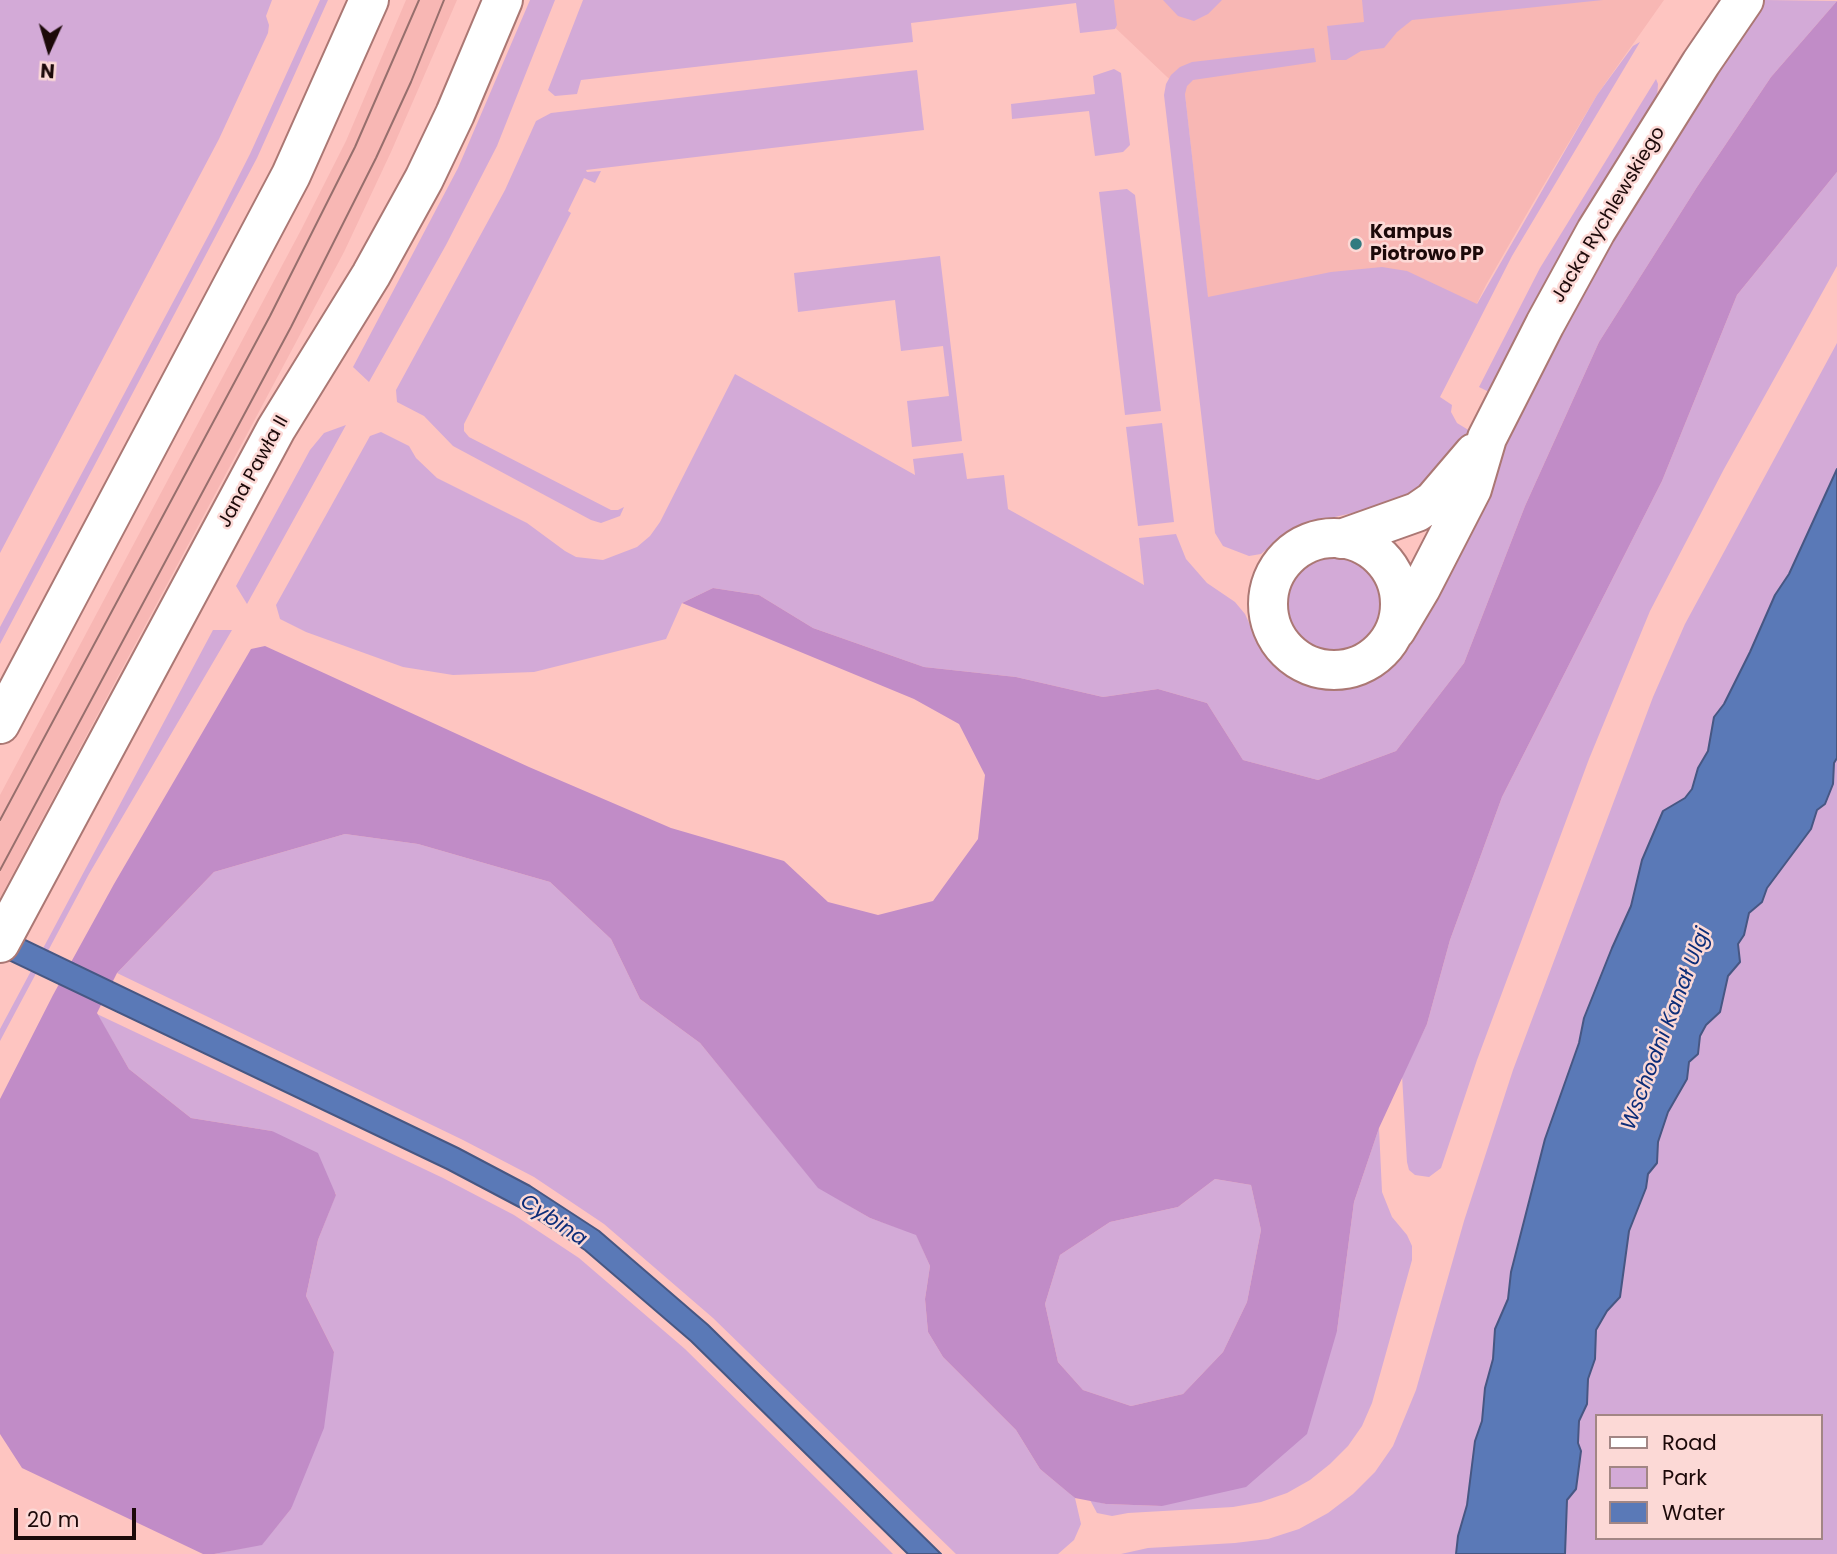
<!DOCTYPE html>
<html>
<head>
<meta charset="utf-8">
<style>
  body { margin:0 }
  #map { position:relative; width:1837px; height:1554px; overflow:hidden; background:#fec5c1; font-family:Poppins,sans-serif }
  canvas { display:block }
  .legend { position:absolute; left:1595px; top:1414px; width:228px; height:126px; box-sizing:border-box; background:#fcd9d6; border:2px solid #a28684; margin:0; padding:9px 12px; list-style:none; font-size:21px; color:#1c0909 }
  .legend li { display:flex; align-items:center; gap:14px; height:35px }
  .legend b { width:35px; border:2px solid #a28684 }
  .north { position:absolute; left:14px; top:14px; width:70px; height:70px; -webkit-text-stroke:5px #fcd9d6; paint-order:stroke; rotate:184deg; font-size:19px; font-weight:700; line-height:28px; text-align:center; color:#1c0909 }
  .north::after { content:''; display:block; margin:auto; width:24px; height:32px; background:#1c0909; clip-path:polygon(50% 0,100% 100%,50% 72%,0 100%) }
  .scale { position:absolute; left:14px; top:1508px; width:122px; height:32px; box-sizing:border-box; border:4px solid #1c0909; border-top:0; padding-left:9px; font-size:21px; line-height:24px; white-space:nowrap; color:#1c0909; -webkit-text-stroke:5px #fcd9d6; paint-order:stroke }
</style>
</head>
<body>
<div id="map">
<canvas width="1837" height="1554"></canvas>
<ul class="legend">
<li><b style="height:9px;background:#fff"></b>Road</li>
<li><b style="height:19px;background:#d3aad7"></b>Park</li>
<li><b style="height:19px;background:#5a79b7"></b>Water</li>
</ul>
<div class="north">N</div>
<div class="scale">20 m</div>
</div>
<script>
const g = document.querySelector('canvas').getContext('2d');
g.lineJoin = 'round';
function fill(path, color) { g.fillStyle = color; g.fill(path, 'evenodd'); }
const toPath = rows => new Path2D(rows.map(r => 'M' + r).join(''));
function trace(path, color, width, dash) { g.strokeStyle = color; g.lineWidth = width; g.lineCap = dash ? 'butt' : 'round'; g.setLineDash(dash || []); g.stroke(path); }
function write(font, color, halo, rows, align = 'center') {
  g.font = font + ' Poppins,sans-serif'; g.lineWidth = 5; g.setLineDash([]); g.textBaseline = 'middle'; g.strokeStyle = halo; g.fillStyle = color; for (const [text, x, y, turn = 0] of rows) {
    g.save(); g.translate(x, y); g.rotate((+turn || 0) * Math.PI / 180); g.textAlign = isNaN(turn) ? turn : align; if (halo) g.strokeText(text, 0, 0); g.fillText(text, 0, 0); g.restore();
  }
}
fill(toPath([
  [406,0,457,0,391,152,344,252,0,898,0,795,301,230,346,141],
  [1086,0,1664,0,1597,95,1533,203,1486,285,1423,413,1232,516,1185,94]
]), '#f8b7b4');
fill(toPath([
  [0,0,272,0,266,16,269,25,268,33,219,139,0,553],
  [320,0,328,0,257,158,0,644,0,627,214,225,250,154],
  [530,0,555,0,497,146,446,245,369,382,353,367,458,168],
  [583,0,1114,0,1117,25,1115,29,1080,33,1076,3,911,23,913,42,581,80,577,94,555,96,548,90],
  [1163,0,1222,0,1208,14,1194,21,1178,16],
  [1362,0,1603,0,1412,20,1397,32,1384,48,1361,51,1346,60,1331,60,1327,26,1364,22],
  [1764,0,1837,1,1771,77,1697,187,1599,342,1525,506,1464,663,1396,751,1318,780,1243,760,1207,703,1158,689,1103,697,1016,677,924,667,813,628,759,595,713,588,682,603,666,639,534,672,453,675,403,667,306,632,280,619,276,605,370,436,381,432,409,446,416,458,437,478,527,523,565,551,576,557,603,560,637,547,650,536,660,522,735,374,915,475,913,459,963,453,967,479,1004,475,1008,509,1144,585,1139,538,1176,534,1186,559,1207,583,1235,602,1245,614,1259,645,1269,660,1282,672,1298,681,1332,690,1350,688,1367,683,1397,663,1408,648,1522,408,1581,296,1618,231],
  [1640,42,1512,256,1440,397,1452,405,1451,412,1457,423,1470,431,1464,442,1440,475,1400,502,1300,525,1287,532,1261,554,1249,556,1223,546,1215,533,1164,95,1166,84,1171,75,1180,67,1192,62,1314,48,1316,62,1193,80,1187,86,1185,94,1208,297,1331,272,1382,267,1407,271,1477,304,1597,95,1633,46],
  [1114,69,1121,73,1130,145,1123,152,1095,156,1089,111,1012,119,1011,104,1095,94,1093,76],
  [917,70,924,130,586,170,587,172,601,171,595,183,584,178,568,211,571,213,464,424,464,431,469,437,611,510,618,510,624,507,620,516,601,523,591,520,453,446,424,416,397,402,396,390,505,190,536,121,551,113],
  [1656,79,1658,84,1657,98,1550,273,1489,392,1479,387,1540,268],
  [1837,172,1837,266,1724,469,1650,611,1589,759,1477,1060,1441,1168,1429,1177,1415,1175,1409,1170,1407,1162,1402,1075,1427,1024,1450,940,1502,797,1662,481,1737,295],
  [1127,189,1135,195,1161,411,1125,415,1099,192],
  [940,256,962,441,912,447,907,401,949,396,943,346,901,351,895,300,798,312,794,273],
  [1837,343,1837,1554,1121,1554,1148,1548,1235,1543,1268,1539,1299,1529,1328,1513,1353,1494,1375,1472,1393,1446,1416,1390,1464,1221,1513,1070,1653,697,1685,624],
  [1597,1416,1821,1416,1821,1538,1597,1538],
  [1162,423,1174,522,1138,526,1126,427],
  [346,425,247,604,236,586,310,450,324,433],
  '1286 604a48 48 0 1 1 96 0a48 48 0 1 1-96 0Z',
  [213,630,232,630,89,874,0,1041,0,1029],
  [345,834,418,844,550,882,611,939,640,999,700,1043,818,1187,870,1218,916,1234,930,1266,925,1299,928,1332,943,1357,1016,1430,1040,1469,1075,1498,1081,1524,1074,1540,1058,1554,956,1554,713,1318,604,1224,534,1177,463,1140,117,973,214,872],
  [97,1014,443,1178,514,1215,579,1258,685,1349,893,1554,214,1554,262,1544,291,1509,334,1352,306,1296,318,1240,336,1194,272,1131,191,1118,129,1069],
  [1379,1128,1382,1192,1392,1217,1407,1235,1412,1246,1412,1260,1372,1403,1362,1426,1348,1446,1330,1464,1310,1480,1287,1493,1261,1502,1233,1507,1128,1513,1112,1516,1097,1513,1090,1500,1106,1504,1162,1506,1337,1331,1354,1202],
  [1215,1179,1251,1185,1261,1230,1247,1302,1223,1352,1183,1394,1131,1406,1083,1390,1058,1362,1045,1304,1060,1255,1110,1222,1178,1207]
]), '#d3aad7');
fill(toPath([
  [1837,1,1837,172,1737,295,1662,481,1502,797,1450,940,1427,1024,1379,1128,1354,1202,1337,1331,1307,1434,1246,1487,1162,1506,1106,1504,1075,1498,1070,1494,1040,1469,1016,1430,943,1357,928,1332,925,1299,930,1266,916,1235,870,1218,818,1188,700,1043,640,999,611,939,550,882,418,844,345,834,214,872,117,973,97,1013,129,1069,191,1118,272,1131,318,1153,336,1195,318,1240,306,1296,334,1352,324,1428,291,1509,262,1545,214,1554,203,1554,22,1468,0,1434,0,1099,53,995,114,884,251,649,265,646,529,767,671,828,784,861,828,902,878,915,933,901,978,839,985,775,959,724,914,699,682,603,713,588,759,595,813,628,924,667,1016,677,1103,697,1158,689,1207,703,1243,760,1318,780,1396,751,1464,663,1525,506,1599,342,1697,187,1771,77],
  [1215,1179,1251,1185,1261,1230,1247,1302,1223,1352,1183,1394,1131,1406,1083,1390,1058,1362,1045,1304,1060,1255,1110,1222,1178,1207]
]), '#c18cc7');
const water = toPath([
  [1837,469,1837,758,1834,763,1833,784,1825,804,1817,810,1811,829,1767,888,1762,902,1749,913,1744,935,1738,944,1740,962,1728,976,1720,1012,1706,1025,1700,1036,1698,1054,1689,1062,1687,1079,1668,1112,1658,1142,1657,1163,1648,1174,1646,1188,1629,1231,1620,1297,1607,1311,1596,1330,1595,1359,1588,1379,1587,1404,1579,1421,1578,1443,1581,1451,1576,1489,1567,1500,1565,1554,1456,1554,1458,1536,1467,1505,1475,1441,1482,1421,1485,1388,1493,1359,1495,1329,1508,1299,1511,1272,1545,1139,1579,1043,1584,1018,1612,948,1631,906,1642,860,1663,811,1685,798,1692,789,1698,768,1708,751,1714,717,1724,704,1750,652,1775,595,1789,574,1837,469],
  [0,928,458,1148,530,1186,599,1231,708,1325,941,1554,908,1554,691,1341,585,1250,519,1207,447,1169,0,956,0,928]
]);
fill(water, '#5a79b7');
trace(water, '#475783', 2);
const street = toPath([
  '1268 604a66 66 0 1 1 132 0a66 66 0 1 1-132 0Z',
  [1341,539,1417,512,1433,501,1474,453],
  [1396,630,1421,588,1472,489,1487,438,1545,324,1596,231,1701,63,1744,0]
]);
const secondary = toPath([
  [0,724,291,175,369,0],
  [0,943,276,429,371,275,424,179,455,114,503,0]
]);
trace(street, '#ab7874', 42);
trace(secondary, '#ab7874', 42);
trace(street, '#fff', 38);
trace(secondary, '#fff', 38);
trace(toPath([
  [0,820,270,316,355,147,419,0],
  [0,870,291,327,376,158,411,82,444,0]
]), '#976f6d', 2);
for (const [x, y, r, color] of [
  [1356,244,7,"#317a80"]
]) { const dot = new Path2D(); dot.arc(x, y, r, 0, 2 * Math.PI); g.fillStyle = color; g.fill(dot); trace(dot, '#fcd9d6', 2.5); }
write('19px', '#1c0909', '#fcd9d6', [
  ["Jacka Rychlewskiego",1609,215,-59],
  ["Jana Pawła II",254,472,-61]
]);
write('bold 19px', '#1c0909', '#fcd9d6', [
  ["Kampus",1370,233],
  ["Piotrowo PP",1370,255]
], 'left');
write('italic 21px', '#0d2d78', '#fcd9d6', [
  ["Wschodni Kanał Ulgi",1667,1029,-69],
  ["Cybina",553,1221,34]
]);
</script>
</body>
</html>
